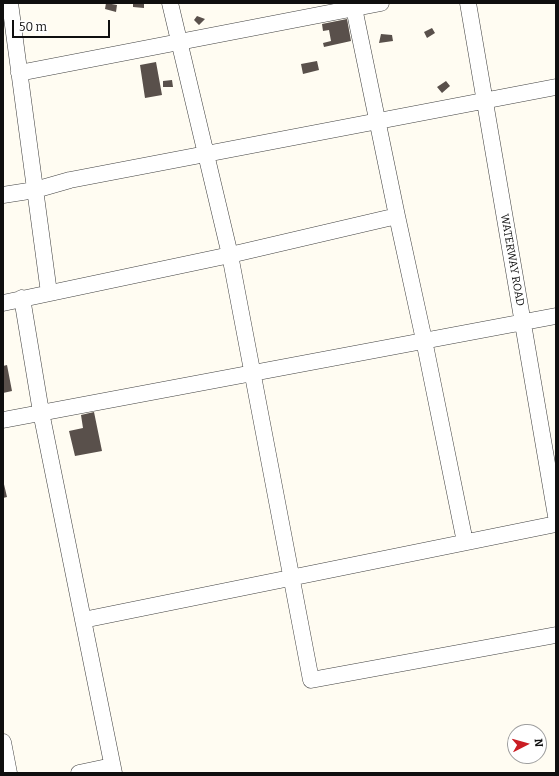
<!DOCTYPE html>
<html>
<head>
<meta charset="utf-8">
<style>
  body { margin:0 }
  #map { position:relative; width:559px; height:776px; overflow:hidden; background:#fffcf2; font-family:Bitter,serif }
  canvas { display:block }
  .frame { position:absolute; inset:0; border:4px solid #0f0f0f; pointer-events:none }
  .north { position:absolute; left:507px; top:724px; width:40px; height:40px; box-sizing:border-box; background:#fff; border:1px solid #9f9f9f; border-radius:50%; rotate:84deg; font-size:11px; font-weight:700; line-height:16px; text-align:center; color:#0f0f0f }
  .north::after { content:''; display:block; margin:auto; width:14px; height:18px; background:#ca1d23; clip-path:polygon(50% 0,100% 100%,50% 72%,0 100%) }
  .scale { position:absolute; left:12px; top:20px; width:98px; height:18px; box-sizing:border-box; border:2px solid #0f0f0f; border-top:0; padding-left:5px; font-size:12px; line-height:14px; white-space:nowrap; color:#0f0f0f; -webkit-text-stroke:3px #fff; paint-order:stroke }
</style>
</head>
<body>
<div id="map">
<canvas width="559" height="776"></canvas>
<div class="frame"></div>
<div class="north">N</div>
<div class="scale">50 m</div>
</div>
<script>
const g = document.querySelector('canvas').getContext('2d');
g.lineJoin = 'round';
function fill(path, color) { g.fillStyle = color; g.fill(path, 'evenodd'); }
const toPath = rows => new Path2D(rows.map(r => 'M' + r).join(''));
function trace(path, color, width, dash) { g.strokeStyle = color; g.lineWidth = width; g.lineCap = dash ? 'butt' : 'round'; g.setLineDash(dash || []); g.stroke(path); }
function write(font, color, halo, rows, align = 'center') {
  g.font = font + ' Bitter,serif'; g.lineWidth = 4; g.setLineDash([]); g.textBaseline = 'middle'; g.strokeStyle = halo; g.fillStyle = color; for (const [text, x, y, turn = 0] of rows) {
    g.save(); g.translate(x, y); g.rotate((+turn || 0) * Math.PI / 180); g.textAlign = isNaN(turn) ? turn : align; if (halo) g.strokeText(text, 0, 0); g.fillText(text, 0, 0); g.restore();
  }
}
fill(toPath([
  [106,3,117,5,116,12,105,9],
  [133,3,144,3,144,8,133,7],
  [197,16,205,19,199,25,194,20],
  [347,19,351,41,324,47,323,43,331,41,329,30,323,31,322,24],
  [432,28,435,33,427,38,424,32],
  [381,34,392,35,393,41,379,43],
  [317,61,319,70,303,74,301,64],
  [156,62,162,95,145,98,140,65],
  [172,80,173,87,163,87,163,81],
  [446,81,450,86,442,93,437,87],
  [7,365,12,391,3,393,3,366],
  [94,412,102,451,75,456,69,431,83,428,81,415],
  [3,480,7,497,3,498]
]), '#59504b');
const minor = toPath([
  [10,3,49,293],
  [170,3,230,255,311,680,556,635],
  [353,3,397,216,424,340,465,542],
  [468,3,556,516],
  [19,73,381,3],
  [3,195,35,190,70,180,556,87],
  [22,298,41,412,114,773],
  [3,303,230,255,397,216],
  [3,420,556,316],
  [83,620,556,524],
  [3,742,9,773],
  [79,773,112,766]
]);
trace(minor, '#424242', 17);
trace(minor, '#fff', 16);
write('11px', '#0f0f0f', '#fff', [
  ["WATERWAY ROAD",512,260,80]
]);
</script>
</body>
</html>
